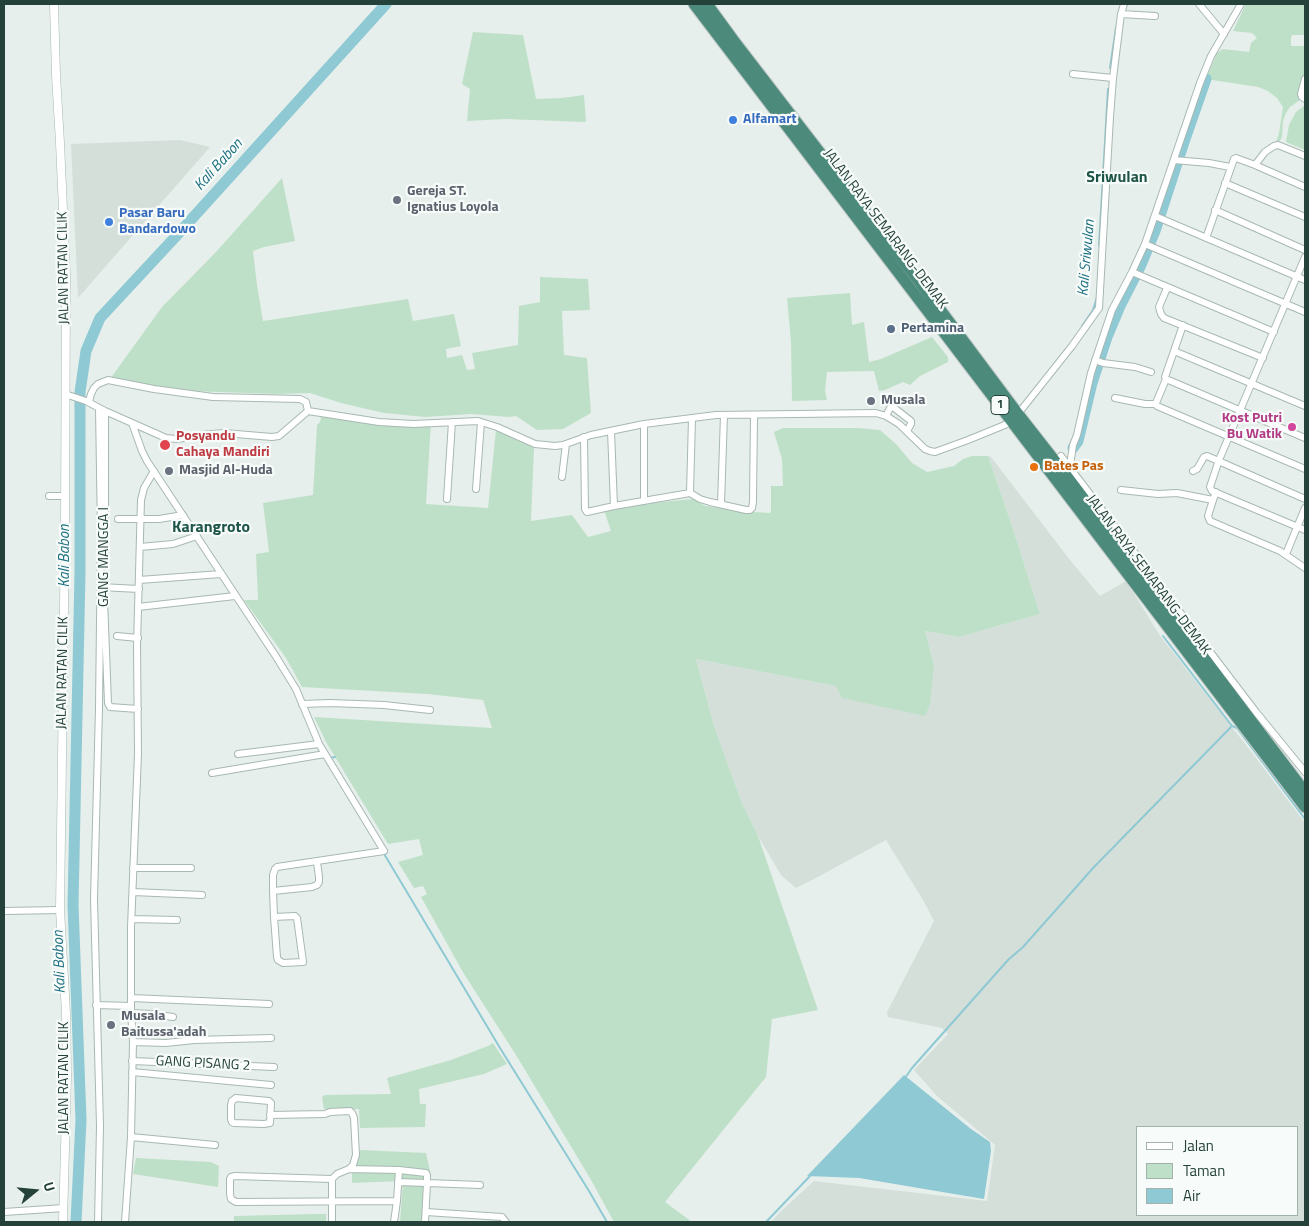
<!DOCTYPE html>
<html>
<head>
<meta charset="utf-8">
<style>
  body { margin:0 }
  #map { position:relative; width:1309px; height:1226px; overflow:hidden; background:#e6efeb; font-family:"Titillium Web",sans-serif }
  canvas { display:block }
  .frame { position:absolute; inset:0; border:5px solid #24423a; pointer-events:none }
  .legend { position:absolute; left:1136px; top:1126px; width:162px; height:90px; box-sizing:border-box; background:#f7fbf9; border:1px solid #a3b1ad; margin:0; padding:6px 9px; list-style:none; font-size:15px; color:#24423a }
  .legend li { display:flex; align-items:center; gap:10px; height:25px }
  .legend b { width:25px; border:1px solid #a3b1ad }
  .north { position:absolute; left:10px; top:1166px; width:50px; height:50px; -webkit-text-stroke:4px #f7fbf9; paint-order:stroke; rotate:73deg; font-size:14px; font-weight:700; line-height:20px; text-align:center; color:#24423a }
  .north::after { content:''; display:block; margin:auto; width:18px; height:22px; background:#24423a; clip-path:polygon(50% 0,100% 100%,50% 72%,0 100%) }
</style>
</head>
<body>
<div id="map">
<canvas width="1309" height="1226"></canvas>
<div class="frame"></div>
<ul class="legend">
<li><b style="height:6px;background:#fff"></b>Jalan</li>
<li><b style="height:14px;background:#bfe0c8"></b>Taman</li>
<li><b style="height:14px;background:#8ec9d4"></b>Air</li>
</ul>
<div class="north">U</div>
</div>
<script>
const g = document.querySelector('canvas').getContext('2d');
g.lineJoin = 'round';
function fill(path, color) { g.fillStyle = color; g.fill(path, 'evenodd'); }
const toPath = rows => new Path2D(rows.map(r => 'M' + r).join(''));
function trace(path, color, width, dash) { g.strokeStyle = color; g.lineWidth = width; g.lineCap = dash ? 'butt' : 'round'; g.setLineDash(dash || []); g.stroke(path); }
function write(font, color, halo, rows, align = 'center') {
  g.font = font + ' "Titillium Web",sans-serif'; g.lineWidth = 4.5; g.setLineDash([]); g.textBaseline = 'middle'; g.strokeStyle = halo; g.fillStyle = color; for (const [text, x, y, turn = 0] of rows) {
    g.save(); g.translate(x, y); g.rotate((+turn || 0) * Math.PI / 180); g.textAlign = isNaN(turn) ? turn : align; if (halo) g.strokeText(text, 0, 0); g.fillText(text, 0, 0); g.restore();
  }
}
fill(toPath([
  [180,140,210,147,78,298,71,144],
  [988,456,991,457,1070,560,1100,596,1126,581,1161,637,1253,754,1305,823,1305,1222,771,1222,780,1212,814,1181,987,1201,995,1145,937,1096,914,1070,948,1034,942,1028,888,1017,887,1012,934,921,923,900,886,840,814,879,796,888,781,875,758,836,742,803,714,726,696,659,837,686,934,665,925,631,959,637,1040,614,1012,526],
  [1138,1127,1298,1127,1298,1215,1138,1215]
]), '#d4dfda');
fill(toPath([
  [1246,4,1305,4,1305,35,1292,35,1291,38,1291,46,1305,46,1305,76,1300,100,1290,107,1286,113,1283,121,1282,137,1278,144,1269,147,1268,145,1276,142,1279,133,1283,107,1277,98,1268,91,1258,87,1206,79,1217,53,1223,49,1249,52,1251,43,1257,38,1252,33,1233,31],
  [473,32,523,35,536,99,562,98,584,95,586,122,505,119,467,121,470,89,462,84],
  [1305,105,1305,150,1286,142,1289,125,1296,112],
  [282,178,295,241,264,247,253,251,257,285,263,321,408,299,413,321,454,314,461,346,446,349,447,358,462,355,467,370,475,369,472,353,518,345,519,306,540,302,540,277,588,279,590,310,562,311,564,355,587,358,591,413,563,429,537,430,516,416,509,417,471,414,425,417,384,413,341,403,310,393,277,394,189,391,131,383,110,379,162,307,216,252],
  [850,293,852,325,864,322,869,362,881,359,932,337,948,357,948,362,920,376,910,385,903,382,885,390,879,391,874,371,827,372,825,390,827,400,792,401,791,342,787,298],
  [322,413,379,422,431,423,426,504,488,508,496,430,534,448,531,521,572,515,588,537,611,531,604,510,628,505,693,499,705,506,740,511,770,513,771,511,771,486,783,486,782,459,774,432,783,428,857,428,880,430,896,444,912,463,927,472,954,466,963,459,972,456,988,456,1012,526,1040,614,959,637,925,631,934,665,930,704,925,716,842,698,836,686,696,659,714,726,742,803,758,836,818,1010,772,1019,766,1077,665,1202,692,1222,614,1222,590,1178,516,1055,464,974,421,897,427,894,423,886,414,888,398,862,423,855,419,839,388,844,326,742,314,717,492,728,483,700,427,694,302,687,286,658,244,600,258,600,256,554,269,552,263,503,313,495,317,425,320,422],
  [493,1043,507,1064,484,1074,419,1089,420,1104,426,1104,425,1127,360,1128,359,1109,324,1109,322,1097,325,1095,391,1094,387,1078,451,1060,488,1046],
  [360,1150,426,1153,430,1171,426,1183,423,1222,400,1222,403,1181,352,1183,352,1171,357,1161],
  [136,1158,211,1162,219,1166,218,1187,133,1174],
  [318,1214,326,1214,326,1222,234,1222,234,1216]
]), '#bfe0c8');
fill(toPath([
  [904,1075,971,1129,990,1142,991,1151,984,1199,859,1178,807,1176]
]), '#8ec9d4');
trace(toPath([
  [1110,68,1116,28],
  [1099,245,1108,89],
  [1082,326,1093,310,1097,297],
  [1163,636,1232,726,1237,728,1305,819],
  [330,758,335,757],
  [383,852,500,1048,589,1191,607,1222],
  [905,1078,912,1068,1008,960,1023,947,1094,867,1232,726],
  [766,1222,811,1175]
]), '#8ec9d4', 2);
trace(toPath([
  [1073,448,1078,441,1092,383,1107,337,1120,306,1141,265,1155,231,1184,142,1206,79],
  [76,1222,81,1120,73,905,80,573,80,392,86,351,100,318,179,233,386,4]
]), '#8ec9d4', 11);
const minor = toPath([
  [1199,4,1224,34],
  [1121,14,1155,16],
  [1073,74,1113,78],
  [1305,79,1301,94,1302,97,1305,99],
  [1174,160,1209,163,1230,167],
  [1255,165,1305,187],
  [1225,183,1305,217],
  [1215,210,1305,250],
  [1155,216,1305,280],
  [1206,238,1234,159,1236,158,1255,165,1265,152,1274,146,1278,145,1305,156],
  [1145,244,1305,312],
  [1305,257,1219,460,1210,487,1212,491,1305,530],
  [1132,272,1274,332],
  [1167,288,1159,307,1161,314,1164,318,1263,358],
  [1183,325,1165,377,1166,379,1156,403,1157,406,1305,469],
  [1174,351,1305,406],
  [1095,360,1103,363,1135,367,1151,372],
  [1166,379,1305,438],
  [65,394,86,401,105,411,166,438,177,439,201,435,224,433,272,437,279,436,308,411],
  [1115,398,1145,404,1155,404],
  [89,402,91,394,94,388,98,384,108,380,154,389,213,397,300,399,306,402,308,411],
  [105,411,105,527],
  [308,411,379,422,413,424,478,421,497,427,535,444,555,446,563,445,591,435,644,424,716,415,876,413,886,416,899,424,925,449,930,451,935,452,968,440,1012,422],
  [1018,414,1072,346,1099,308,1110,117,1113,78,1121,14,1124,4],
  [886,416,890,408,893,407,911,421,911,424,907,431],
  [132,423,142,451,147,461,275,655,296,689,319,744,384,851,277,867,275,869,273,875,273,891,274,917,277,957,278,960,283,963,303,962,297,918,295,916,274,917],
  [644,424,644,501],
  [611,431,614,506],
  [584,437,585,509,587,512,614,506,690,493,700,499,710,502,746,510,750,510,752,508,753,502,754,415],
  [1061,456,1256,712,1305,772],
  [1193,471,1197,469,1204,457,1207,456,1305,499],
  [1065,474,1070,466,1073,445,1077,435,1091,373,1112,310,1132,272,1145,244,1200,83,1211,56,1241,4],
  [562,477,566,444],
  [476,489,481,422],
  [1121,490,1158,494,1177,493,1213,500],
  [1216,492,1213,500,1208,516,1210,521,1280,551,1305,568],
  [690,493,692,418],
  [49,496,65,496],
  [447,499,452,422],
  [721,504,724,415],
  [118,519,159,519,183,515],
  [140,547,173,544,197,536],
  [1286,554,1305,508],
  [139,580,221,574],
  [100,587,139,589],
  [104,600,108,703,110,707,138,709],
  [138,607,235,596],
  [117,636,138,638],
  [302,704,330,703,384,705,430,710],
  [238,754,319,744],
  [212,773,325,754],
  [133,868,191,868],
  [273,891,312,887,317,885,319,882,319,877,317,862],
  [133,892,202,895],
  [4,911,60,910],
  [132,919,177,920],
  [131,998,269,1004],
  [96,1005,131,1006],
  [131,1013,152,1014,173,1017],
  [133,1042,166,1043,194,1040,271,1038],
  [132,1061,274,1067],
  [132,1072,271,1085],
  [236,1098,269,1101,271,1103,270,1123,264,1124,234,1123,232,1122,231,1119,231,1105,232,1101,236,1098],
  [270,1115,325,1114,330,1112,350,1111,352,1113,354,1118,356,1155,353,1165,349,1169],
  [131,1137,215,1145],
  [332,1179,235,1176,231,1177,230,1179,230,1194,231,1199,236,1202,397,1201,394,1222],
  [397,1201,399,1170],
  [4,1212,64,1208],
  [426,1212,502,1217,506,1222],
  [98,1222,100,1126,94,899,99,708,101,534,99,408],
  [125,1222,131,1137,133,1042,131,1011,131,927,138,754,137,645,141,500,144,488,154,471],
  [332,1222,332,1179,337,1174,349,1169,399,1170,426,1173,427,1175,427,1183,398,1182],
  [425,1222,427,1183,480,1185]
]);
const tertiary = toPath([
  [54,4,56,75,60,143,66,276,65,530,60,910,66,1013,67,1075,63,1222]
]);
const trunk = toPath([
  [694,4,1305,807],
  [707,4,734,41,918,280,1018,414,1065,474,1305,792]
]);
trace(minor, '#a8b8b2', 8);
trace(tertiary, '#a8b8b2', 9);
trace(trunk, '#c2cac8', 13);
trace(minor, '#fff', 6);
trace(tertiary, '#fff', 8);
trace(trunk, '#4c8a7c', 11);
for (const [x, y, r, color] of [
  [733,120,5,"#3f7fe0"],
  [397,200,5,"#6b7280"],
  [109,222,5,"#3f7fe0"],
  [891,329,5,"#5c6f8a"],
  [871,401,5,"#6b7280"],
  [1292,427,5,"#d1479c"],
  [165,445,6,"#e0444e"],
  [1034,467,5,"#e8710a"],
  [169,471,5,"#6b7280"],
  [111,1025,5,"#6b7280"]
]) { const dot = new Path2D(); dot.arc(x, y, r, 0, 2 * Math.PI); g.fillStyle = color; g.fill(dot); trace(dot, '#f7fbf9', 2); }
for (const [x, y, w] of [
  [1000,405,18]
]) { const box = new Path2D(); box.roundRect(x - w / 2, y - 9.5, w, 19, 4); g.fillStyle = '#f7fbf9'; g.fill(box); trace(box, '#24423a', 1); }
write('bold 12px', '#24423a', null, [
  ["1",1000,405]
]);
write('bold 14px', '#366cbe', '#f7fbf9', [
  ["Alfamart",743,120],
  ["Pasar Baru",119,214],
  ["Bandardowo",119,230]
], 'left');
write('bold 14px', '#5b616d', '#f7fbf9', [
  ["Gereja ST.",407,192],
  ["Ignatius Loyola",407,208],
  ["Musala",881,401],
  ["Masjid Al-Huda",179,471],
  ["Musala",121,1017],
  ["Baitussa'adah",121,1033]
], 'left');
write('14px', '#24423a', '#f7fbf9', [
  ["JALAN RAYA SEMARANG-DEMAK",885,229,53],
  ["JALAN RATAN CILIK",64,268,-91],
  ["GANG MANGGA I",105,557,-90],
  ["JALAN RAYA SEMARANG-DEMAK",1148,575,53],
  ["JALAN RATAN CILIK",63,673,-89],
  ["GANG PISANG 2",203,1064,3],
  ["JALAN RATAN CILIK",65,1078,-90]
]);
write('bold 14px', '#4e5e75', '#f7fbf9', [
  ["Pertamina",901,329]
], 'left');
write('bold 14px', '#b23c85', '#f7fbf9', [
  ["Kost Putri",1282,419],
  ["Bu Watik",1282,435]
], 'right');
write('bold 14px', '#be3a42', '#f7fbf9', [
  ["Posyandu",176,437],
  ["Cahaya Mandiri",176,453]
], 'left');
write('bold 14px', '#c56008', '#f7fbf9', [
  ["Bates Pas",1044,467]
], 'left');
write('italic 15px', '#1c6f80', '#f7fbf9', [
  ["Kali Babon",219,165,-48],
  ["Kali Sriwulan",1087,258,-85],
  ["Kali Babon",65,556,-90],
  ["Kali Babon",60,962,-92]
]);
write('bold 16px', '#1f5548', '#f7fbf9', [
  ["Sriwulan",1117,178],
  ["Karangroto",211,528]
]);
</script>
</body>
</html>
